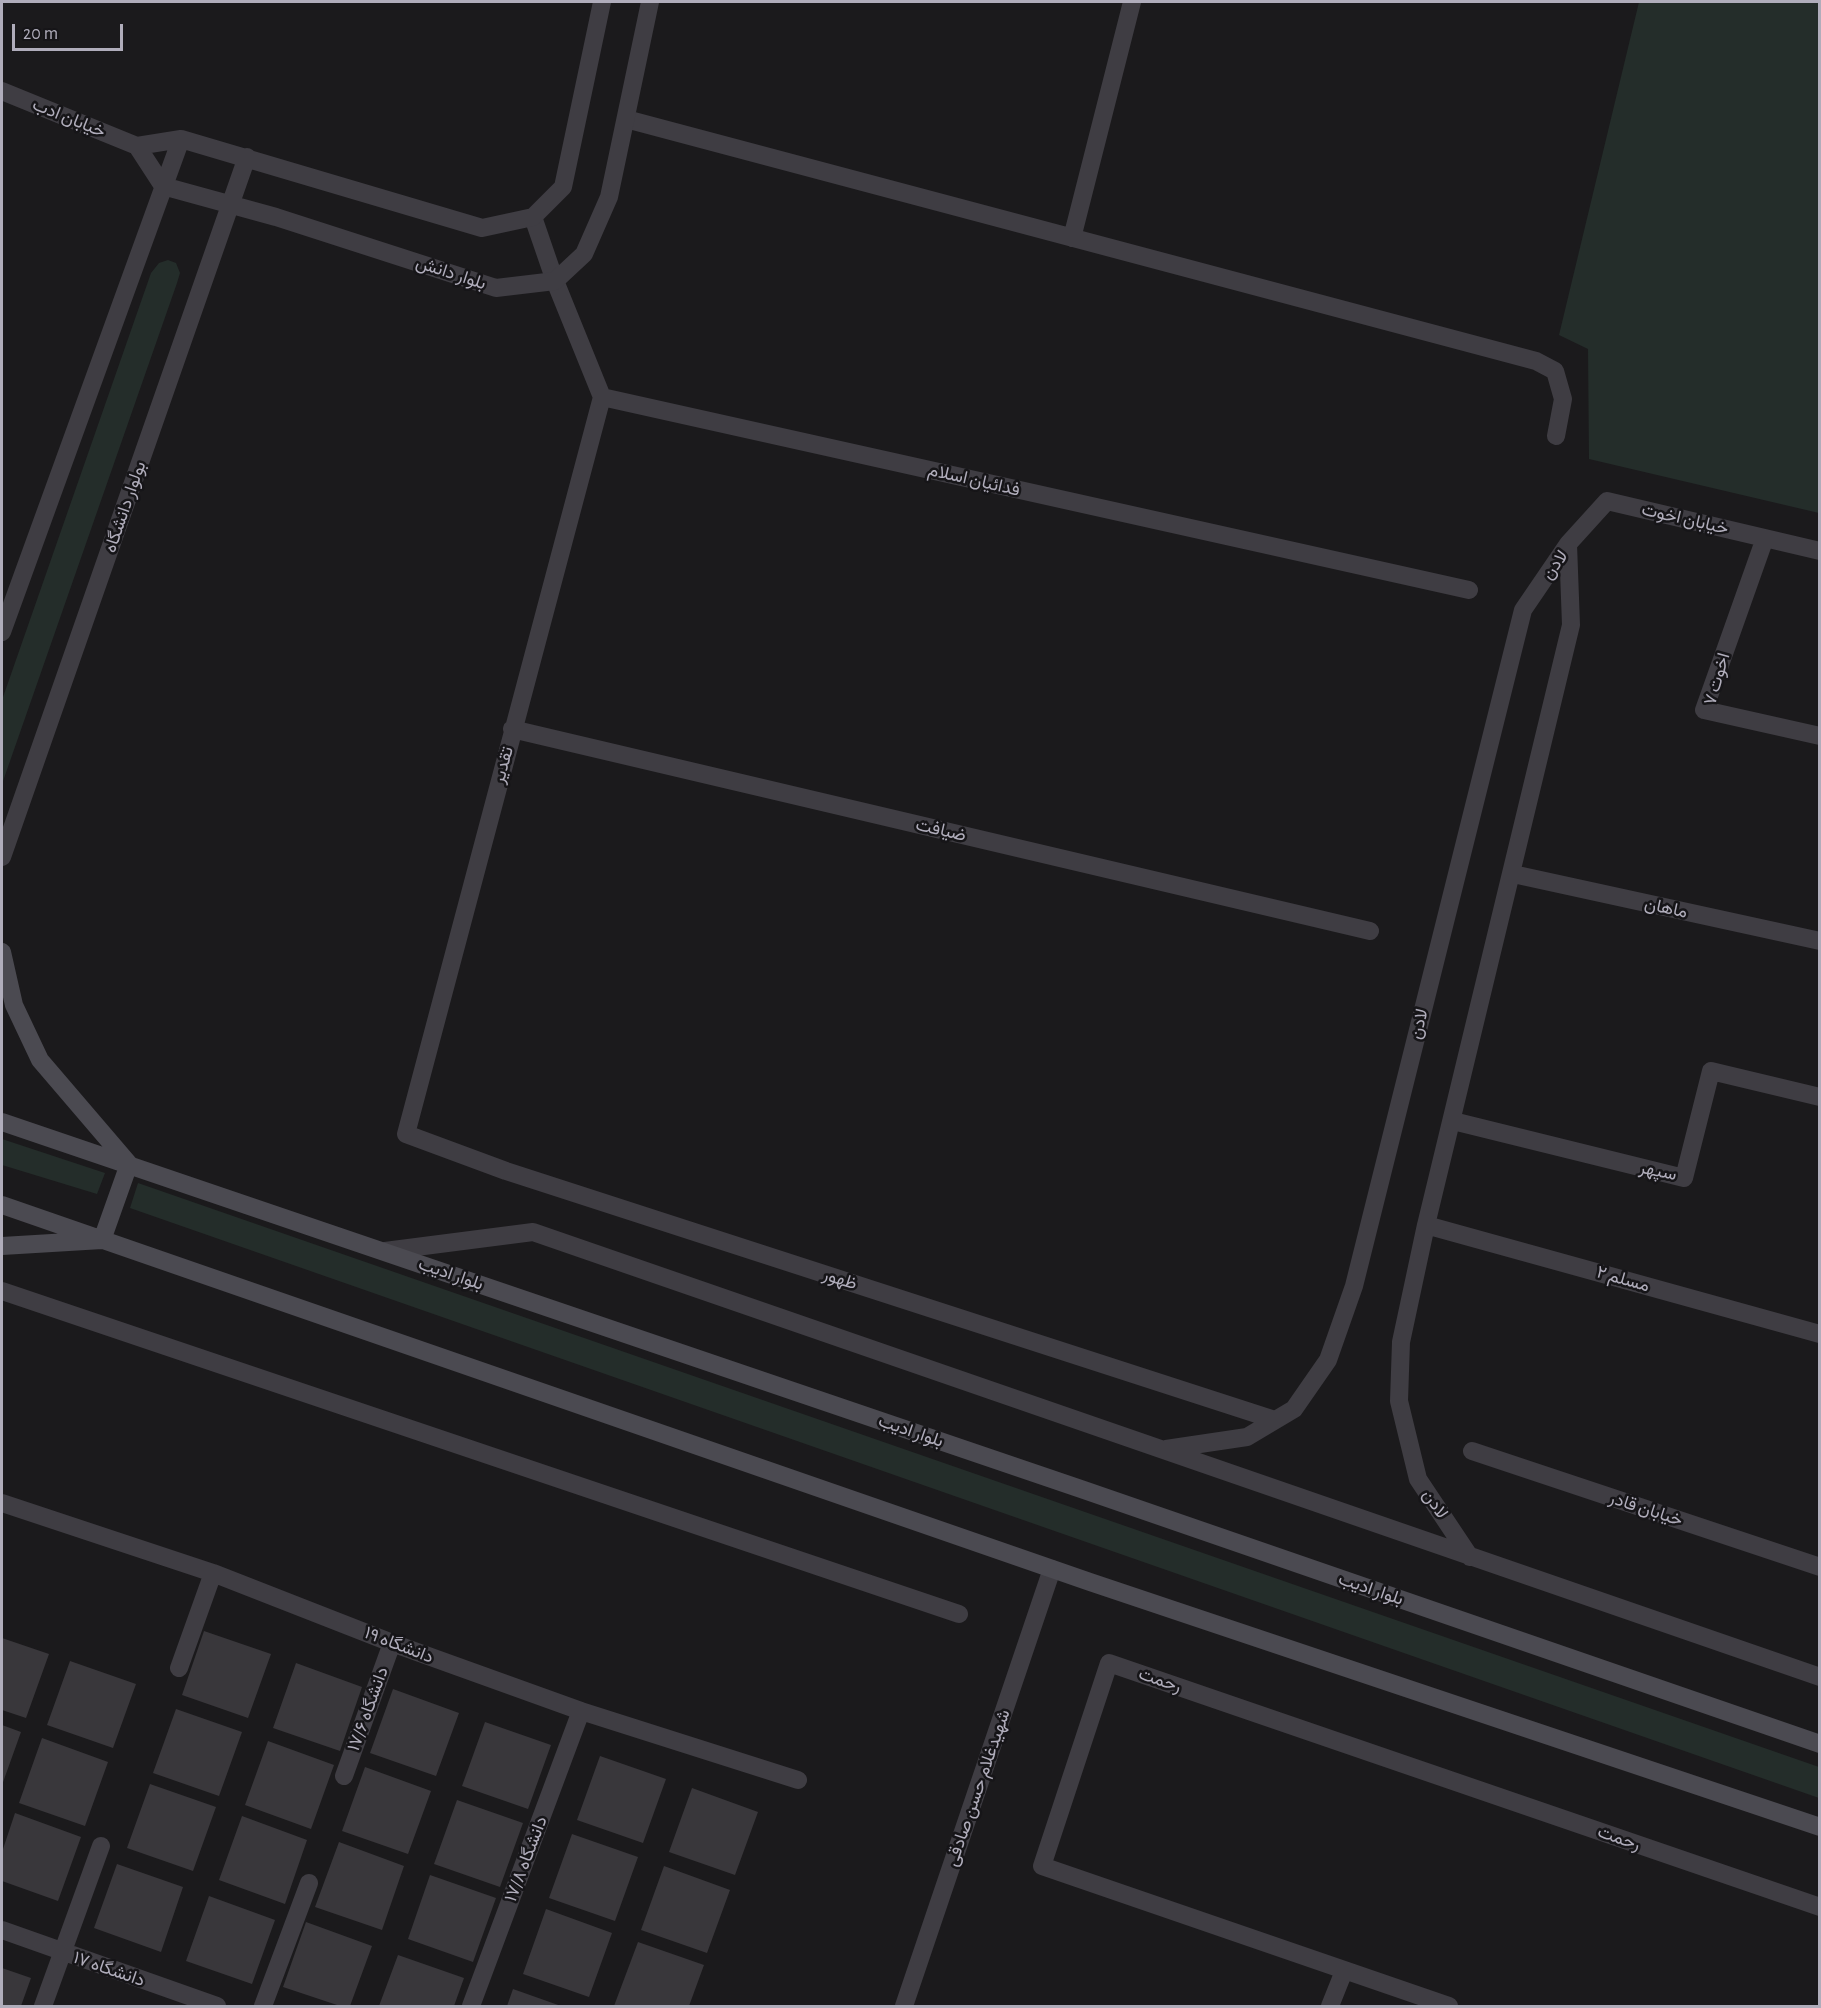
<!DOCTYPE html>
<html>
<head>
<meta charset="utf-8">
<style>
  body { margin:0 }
  #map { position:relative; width:1821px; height:2008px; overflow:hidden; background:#1b1a1c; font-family:"Alegreya Sans",sans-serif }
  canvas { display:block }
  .frame { position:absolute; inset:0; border:3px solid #b0adbb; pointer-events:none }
  .scale { position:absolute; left:12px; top:24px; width:111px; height:27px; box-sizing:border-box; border:3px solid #b0adbb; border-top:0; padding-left:8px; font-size:18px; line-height:21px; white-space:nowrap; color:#b0adbb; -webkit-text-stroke:4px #161518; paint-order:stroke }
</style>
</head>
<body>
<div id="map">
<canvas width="1821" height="2008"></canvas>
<div class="frame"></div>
<div class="scale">20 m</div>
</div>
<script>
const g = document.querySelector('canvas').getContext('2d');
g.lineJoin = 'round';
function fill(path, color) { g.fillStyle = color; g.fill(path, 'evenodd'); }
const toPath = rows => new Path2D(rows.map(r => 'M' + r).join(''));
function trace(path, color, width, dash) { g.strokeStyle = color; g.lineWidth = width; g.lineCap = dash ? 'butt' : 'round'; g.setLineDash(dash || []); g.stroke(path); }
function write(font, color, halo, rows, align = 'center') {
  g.font = font + ' "Alegreya Sans",Vazirmatn,sans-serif'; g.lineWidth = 5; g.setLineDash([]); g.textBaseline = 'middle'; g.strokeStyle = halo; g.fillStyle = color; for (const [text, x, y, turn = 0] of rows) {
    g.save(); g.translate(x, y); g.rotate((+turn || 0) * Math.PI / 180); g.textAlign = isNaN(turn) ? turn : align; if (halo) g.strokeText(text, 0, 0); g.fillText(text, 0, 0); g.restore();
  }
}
fill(toPath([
  [1639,2,1819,2,1819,513,1589,459,1588,349,1559,335],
  [168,260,176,263,180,273,177,283,2,784,2,700,151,273,159,263],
  [2,1139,105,1173,97,1194,2,1165],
  [138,1183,1819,1767,1819,1798,130,1208]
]), '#242d2a');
fill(toPath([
  [204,1631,271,1654,248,1718,182,1695],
  [2,1638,49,1654,26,1718,2,1710],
  [70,1661,136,1684,113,1748,47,1725],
  [296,1663,362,1687,340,1751,273,1728],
  [393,1689,459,1713,436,1776,370,1753],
  [176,1709,242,1732,219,1796,153,1773],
  [485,1722,551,1745,528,1809,462,1786],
  [2,1725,21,1732,2,1785],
  [42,1738,108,1762,85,1826,19,1803],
  [268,1741,334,1765,311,1829,245,1805],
  [600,1756,666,1779,643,1843,577,1820],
  [365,1767,431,1791,408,1854,342,1831],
  [150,1784,216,1807,193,1871,127,1848],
  [692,1788,758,1812,735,1875,669,1852],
  [457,1800,523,1823,500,1887,434,1864],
  [15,1813,81,1837,58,1901,2,1881,2,1852],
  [242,1816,307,1840,285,1904,219,1880],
  [572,1834,638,1857,615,1921,549,1898],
  [339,1842,404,1866,382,1930,315,1907],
  [117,1864,183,1887,161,1952,94,1928],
  [664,1866,730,1890,707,1953,641,1930],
  [430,1875,496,1898,473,1962,408,1939],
  [209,1896,275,1920,252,1984,186,1961],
  [546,1909,612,1933,589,1997,523,1974],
  [306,1922,372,1946,350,2006,340,2006,283,1987],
  [638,1942,704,1965,689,2006,614,2006],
  [398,1955,464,1978,454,2006,379,2006],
  [2,1968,31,1978,21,2006,2,2006],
  [513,1989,561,2006,507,2006]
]), '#39373b');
trace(toPath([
  [626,119,1536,361,1555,371,1563,399,1556,436],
  [533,217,555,281,602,397,1469,590],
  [1072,238,1132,2],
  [602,397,406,1134,506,1171,1275,1420],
  [1765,538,1704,710,1820,736],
  [512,729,1370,931],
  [1513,874,1820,941],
  [1453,1121,1684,1178,1711,1071,1820,1097],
  [1426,1225,1820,1334],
  [385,1251,533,1232,1820,1677],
  [2,1291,959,1614],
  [1166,1449,1247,1437,1294,1409,1328,1360,1354,1286,1523,610,1568,544,1607,501,1820,551],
  [1472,1451,1820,1567],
  [2,1503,213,1573,392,1643,581,1711,798,1780],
  [1470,1557,1418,1479,1399,1401,1401,1342,1426,1225,1571,625,1568,544],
  [179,1668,213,1573],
  [344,1776,392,1643],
  [2,1930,217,2006],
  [43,2006,101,1846],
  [263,2006,309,1883],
  [471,2006,581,1711],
  [1330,2006,1344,1971],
  [1449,2006,1042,1866,1109,1663,1820,1907]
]), '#3f3d43', 18);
trace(toPath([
  [2,91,137,146,181,139,482,228,533,217,563,187,602,2],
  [137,146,163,186,276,217,496,288,555,281,584,254,609,197,650,2],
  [2,632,181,139],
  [2,857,247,157],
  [904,2006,1052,1569]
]), '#3f3d43', 18);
trace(toPath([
  [2,952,14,1005,40,1060,129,1164,102,1240,2,1246],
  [2,1122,1081,1489,1820,1744],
  [2,1205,1090,1582,1820,1827]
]), '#4b4a51', 18);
write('18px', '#b0adbb', '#161518', [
  ["خیابان ادب",69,118,22],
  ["بلوار دانش",451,273,18],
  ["فدائیان اسلام",974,480,13],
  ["بولوار دانشگاه",125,507,-71],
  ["خیابان اخوت",1685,519,13],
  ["لادن",1555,565,-53],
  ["اخوت ۷",1717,679,-74],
  ["تقدیر",503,765,-75],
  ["ضیافت",941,830,13],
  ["ماهان",1666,908,12],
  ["لادن",1419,1024,-76],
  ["سپهر",1658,1171,12],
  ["بلوار ادیب",451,1274,19],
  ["ظهور",840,1279,18],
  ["مسلم ۲",1623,1279,16],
  ["بلوار ادیب",911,1431,19],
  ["لادن",1435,1504,56],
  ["خیابان قادر",1646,1509,18],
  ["بلوار ادیب",1371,1589,19],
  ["دانشگاه ۱۹",399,1645,21],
  ["رحمت",1160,1680,19],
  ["دانشگاه ۱۷/۶",368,1709,-70],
  ["شهیدغلام حسن صادقی",978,1788,-71],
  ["رحمت",1619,1838,19],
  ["دانشگاه ۱۷/۸",526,1859,-69],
  ["دانشگاه ۱۷",109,1969,19]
]);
</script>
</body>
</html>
